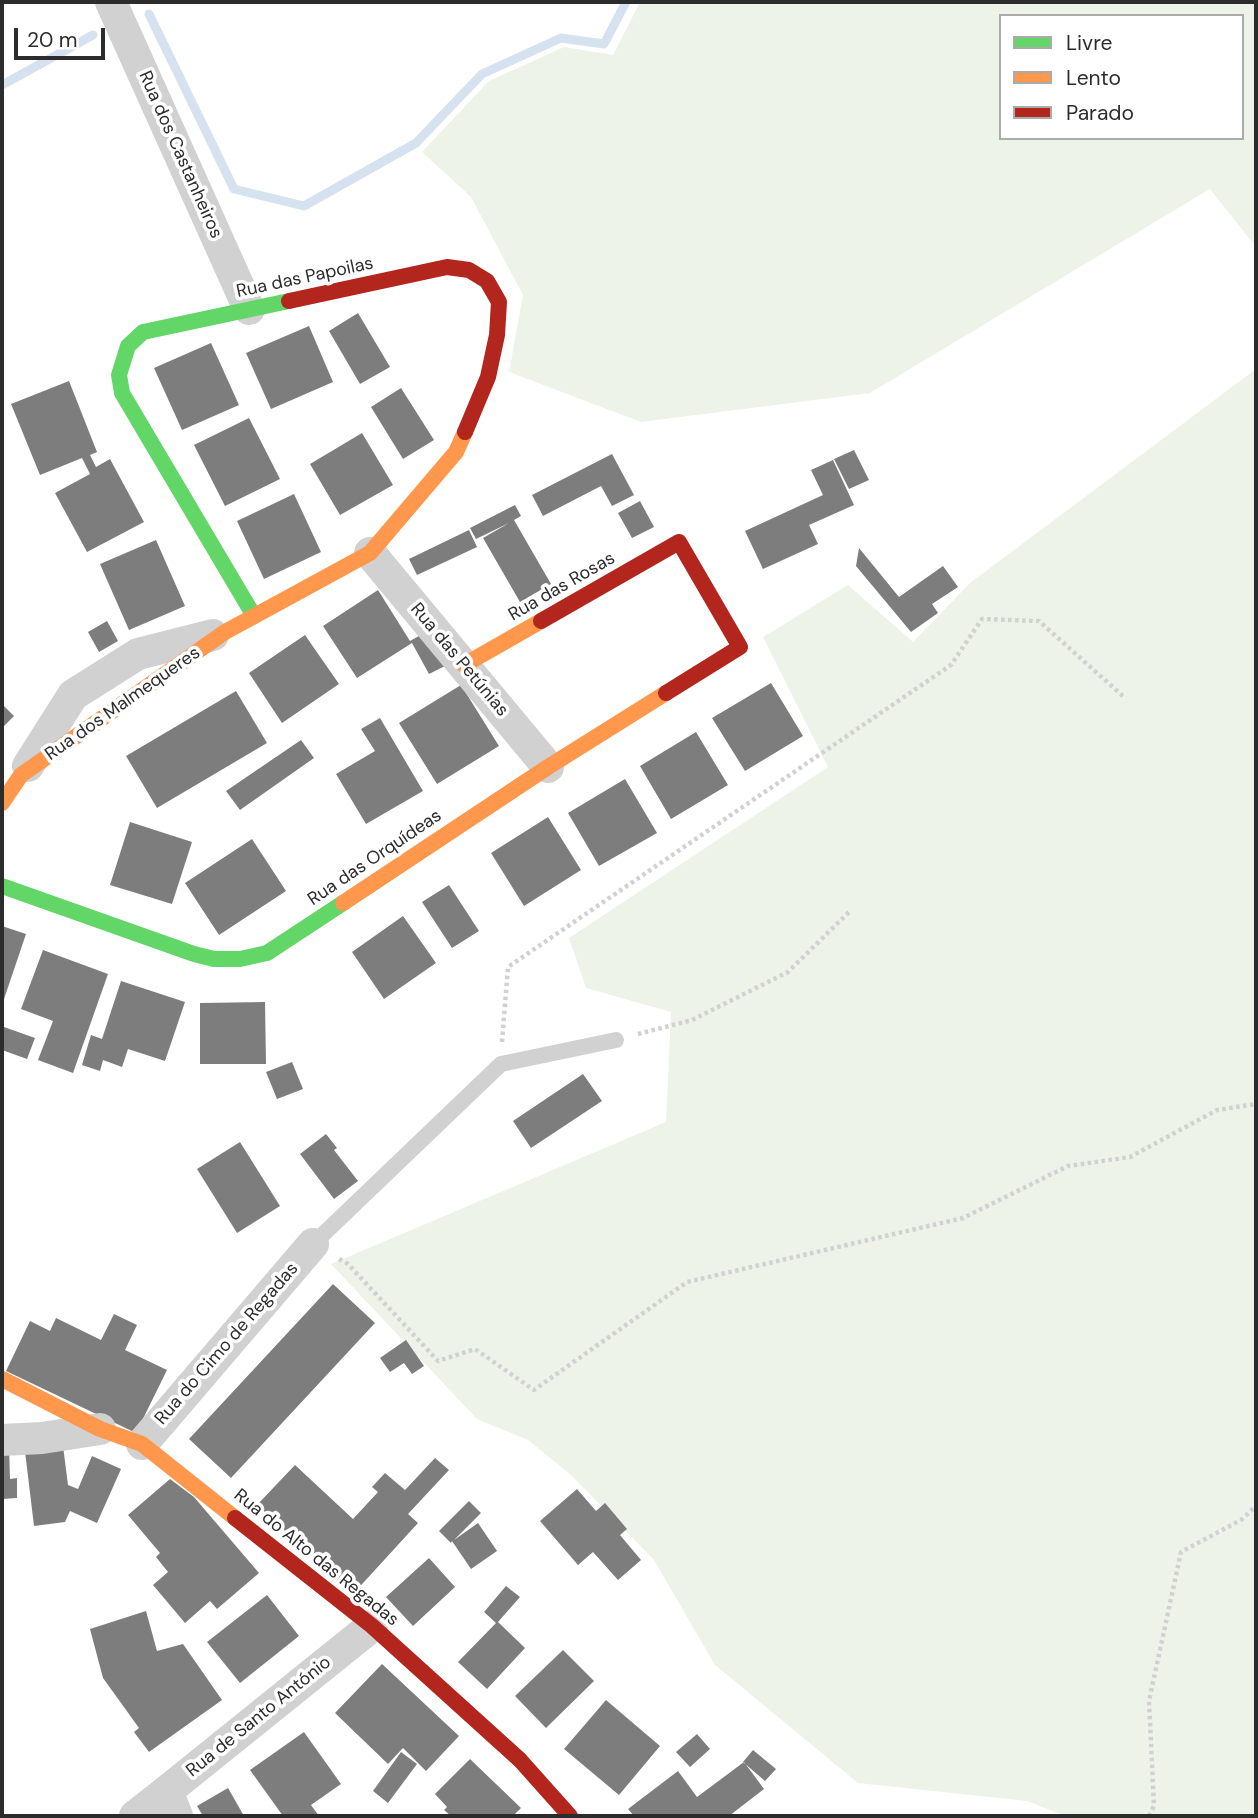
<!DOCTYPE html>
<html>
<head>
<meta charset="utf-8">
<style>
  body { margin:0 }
  #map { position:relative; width:1258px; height:1818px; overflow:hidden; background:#fff; font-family:"DM Sans",sans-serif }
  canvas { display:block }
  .frame { position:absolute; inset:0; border:4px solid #2c2c2c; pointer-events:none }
  .legend { position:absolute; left:999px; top:14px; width:245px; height:126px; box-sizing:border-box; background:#fff; border:2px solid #ababab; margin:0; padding:9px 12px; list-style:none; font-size:21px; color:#2c2c2c }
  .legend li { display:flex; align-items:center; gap:14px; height:35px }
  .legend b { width:35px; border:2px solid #ababab }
  .scale { position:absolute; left:14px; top:28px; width:91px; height:32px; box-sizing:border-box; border:4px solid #2c2c2c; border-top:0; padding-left:9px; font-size:21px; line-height:24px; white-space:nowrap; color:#2c2c2c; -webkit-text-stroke:5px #fff; paint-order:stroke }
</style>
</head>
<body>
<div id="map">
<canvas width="1258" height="1818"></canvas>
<div class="frame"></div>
<ul class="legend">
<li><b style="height:9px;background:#63d668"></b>Livre</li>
<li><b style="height:9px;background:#ff974d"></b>Lento</li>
<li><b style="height:9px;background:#b3261e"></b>Parado</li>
</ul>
<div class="scale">20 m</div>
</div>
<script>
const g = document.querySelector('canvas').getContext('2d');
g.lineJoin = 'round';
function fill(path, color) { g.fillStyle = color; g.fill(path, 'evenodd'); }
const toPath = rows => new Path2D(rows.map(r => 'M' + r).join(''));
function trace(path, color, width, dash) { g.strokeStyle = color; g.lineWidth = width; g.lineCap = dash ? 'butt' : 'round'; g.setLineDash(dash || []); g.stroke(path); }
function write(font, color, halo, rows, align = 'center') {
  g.font = font + ' "DM Sans",sans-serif'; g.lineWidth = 7; g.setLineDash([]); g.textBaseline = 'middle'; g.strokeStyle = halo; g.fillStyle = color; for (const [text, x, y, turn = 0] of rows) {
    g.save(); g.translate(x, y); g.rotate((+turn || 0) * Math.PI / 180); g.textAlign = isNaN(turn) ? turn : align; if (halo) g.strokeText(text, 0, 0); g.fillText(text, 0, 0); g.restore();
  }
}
fill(toPath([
  [640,2,1256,2,1256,247,1210,189,870,393,641,422,509,372,523,295,471,197,422,152,489,81,564,47,613,55],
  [1001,16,1242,16,1242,138,1001,138],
  [1256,369,1256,1816,1065,1816,1027,1801,858,1783,715,1665,654,1560,572,1476,528,1440,477,1419,331,1264,666,1122,671,1012,586,988,569,938,828,767,763,637,848,585,913,642,970,583]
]), '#eef3ea');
trace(toPath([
  [149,14,234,189,304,206,416,143,482,74,561,38,604,44,626,2],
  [2,85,93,35]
]), '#d6e2f0', 9);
fill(toPath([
  [358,313,390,367,360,384,329,331],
  [309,326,333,382,271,409,246,353],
  [211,343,239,405,182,430,154,368],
  [69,381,97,452,90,455,96,467,110,459,144,522,87,552,55,493,90,474,82,458,40,475,11,404],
  [401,388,434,440,403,459,371,407],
  [249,418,280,479,225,506,194,445],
  [362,433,393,485,340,515,310,464],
  [854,450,869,480,849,489,834,459],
  [612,454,634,495,612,506,601,486,543,516,532,495],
  [833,460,854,505,809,525,818,544,763,569,745,531,823,495,811,470],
  [294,494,321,552,264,579,237,521],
  [640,501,654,527,632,538,618,513],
  [515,505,521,516,514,520,551,584,520,602,483,538,509,523,476,539,470,528],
  [469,530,477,547,417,575,409,559],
  [156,540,185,606,129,630,100,564],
  [859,548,899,597,943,566,958,587,932,604,938,613,911,632,856,566],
  [378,590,410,641,426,632,445,666,429,674,412,643,357,678,323,626],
  [107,621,118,641,99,652,88,632],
  [305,635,339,684,282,723,249,673],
  [771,683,803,736,745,771,712,718],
  [461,685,499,746,437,784,399,723],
  [236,691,267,743,157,808,126,756],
  [2,704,14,716,2,728],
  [380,718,423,791,366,824,336,774,375,751,361,729],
  [696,732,728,785,671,819,640,766],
  [301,740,314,758,240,810,226,791],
  [625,779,657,833,599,866,568,813],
  [548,817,581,870,524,906,491,853],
  [130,822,192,842,172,904,110,885],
  [252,839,286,891,219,935,185,883],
  [449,885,479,931,452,948,422,902],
  [403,916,436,963,384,999,352,952],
  [2,926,26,934,2,1005],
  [43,950,108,974,73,1073,38,1060,53,1021,21,1009],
  [121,981,185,1002,165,1061,128,1049,122,1067,103,1060,100,1071,82,1065,91,1035,102,1039],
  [265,1002,266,1064,200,1064,200,1003],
  [4,1027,35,1038,27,1059,2,1050],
  [292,1062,303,1089,277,1099,266,1072],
  [583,1074,602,1101,531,1148,513,1121],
  [326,1134,337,1148,334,1150,358,1181,334,1199,300,1154],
  [240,1142,280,1206,237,1233,197,1169],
  [333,1284,375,1323,231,1478,189,1439],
  [114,1314,137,1325,125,1350,167,1370,136,1433,6,1371,30,1321,50,1331,56,1318,101,1340],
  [406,1340,424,1366,412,1374,404,1363,390,1372,380,1358],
  [62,1438,68,1485,78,1489,92,1456,121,1469,97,1523,70,1511,65,1522,34,1526,24,1443],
  [2,1444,9,1444,10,1479,17,1478,17,1498,2,1499],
  [435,1458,449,1470,408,1514,418,1523,353,1594,257,1505,295,1465,353,1519,378,1492,372,1487,385,1473,405,1490],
  [170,1479,194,1497,259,1573,217,1609,210,1601,185,1623,153,1585,168,1572,156,1557,160,1553,128,1515],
  [577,1489,596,1511,605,1503,627,1529,620,1535,641,1560,618,1580,593,1552,578,1565,540,1521],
  [469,1501,481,1513,454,1540,478,1523,497,1551,471,1569,452,1541,451,1543,439,1531],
  [429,1558,455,1587,413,1626,386,1597],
  [506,1586,520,1597,498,1622,525,1648,487,1689,458,1662,496,1623,484,1612],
  [267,1595,299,1636,240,1683,207,1642],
  [146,1611,157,1651,183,1644,222,1700,149,1752,134,1732,139,1728,103,1678,90,1629],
  [563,1650,594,1681,546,1728,515,1696],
  [382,1664,459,1736,426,1771,403,1748,388,1764,335,1713],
  [606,1700,660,1746,619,1795,564,1749],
  [304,1732,341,1784,311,1805,319,1816,283,1816,250,1770],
  [697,1734,710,1749,690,1767,676,1752],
  [753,1750,776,1769,765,1781,743,1762],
  [401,1752,417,1764,388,1803,373,1791],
  [470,1759,521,1808,513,1816,451,1816,444,1810,447,1807,435,1794],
  [744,1762,764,1789,729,1816,634,1816,628,1809,678,1771,697,1797],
  [228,1788,244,1816,203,1816,197,1806]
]), '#7d7d7d');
trace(toPath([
  [638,1034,692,1020,788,972,850,911],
  [502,1042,508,967,951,665,982,619,1039,621,1124,697],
  [339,1259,348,1264,438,1361,475,1349,534,1390,687,1282,963,1218,1068,1166,1130,1157,1217,1110,1256,1104],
  [1149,1816,1154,1806,1149,1701,1181,1552,1241,1520,1256,1506]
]), '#d1d1d1', 4.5, [3.5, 3.5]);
trace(toPath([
  [313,1244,501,1064,616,1040]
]), '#d1d1d1', 16);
trace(toPath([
  [111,2,249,309],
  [370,553,548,767],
  [28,766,73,695,138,654,213,635],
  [2,1440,42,1438,100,1429],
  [142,1444,313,1244],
  [135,1816,167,1791],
  [177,1816,167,1791,372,1626]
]), '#d1d1d1', 32);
trace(toPath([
  [254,616,122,393,119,375,128,346,143,332,289,301],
  [2,886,194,954,214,959,240,959,267,953,343,903]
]), '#63d668', 16);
trace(toPath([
  [464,665,541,621],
  [2,803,21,775,225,632,370,553,456,452,465,432],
  [343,903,548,767,666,693],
  [2,1379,100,1429,142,1444,235,1518]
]), '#ff974d', 16);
trace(toPath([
  [289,301,447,267,469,270,487,281,499,302,497,335,488,377,465,432],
  [541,621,679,542,740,647,666,693],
  [235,1518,372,1626,520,1760,570,1816]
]), '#b3261e', 16);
write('18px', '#2c2c2c', '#fff', [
  ["Rua dos Castanheiros",180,155,66],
  ["Rua das Papoilas",305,278,-12],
  ["Rua das Rosas",562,587,-30],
  ["Rua das Petúnias",459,660,50],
  ["Rua dos Malmequeres",123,704,-35],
  ["Rua das Orquídeas",375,858,-34],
  ["Rua do Cimo de Regadas",227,1344,-49],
  ["Rua do Alto das Regadas",316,1558,39],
  ["Rua de Santo António",259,1717,-39]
]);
</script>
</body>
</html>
